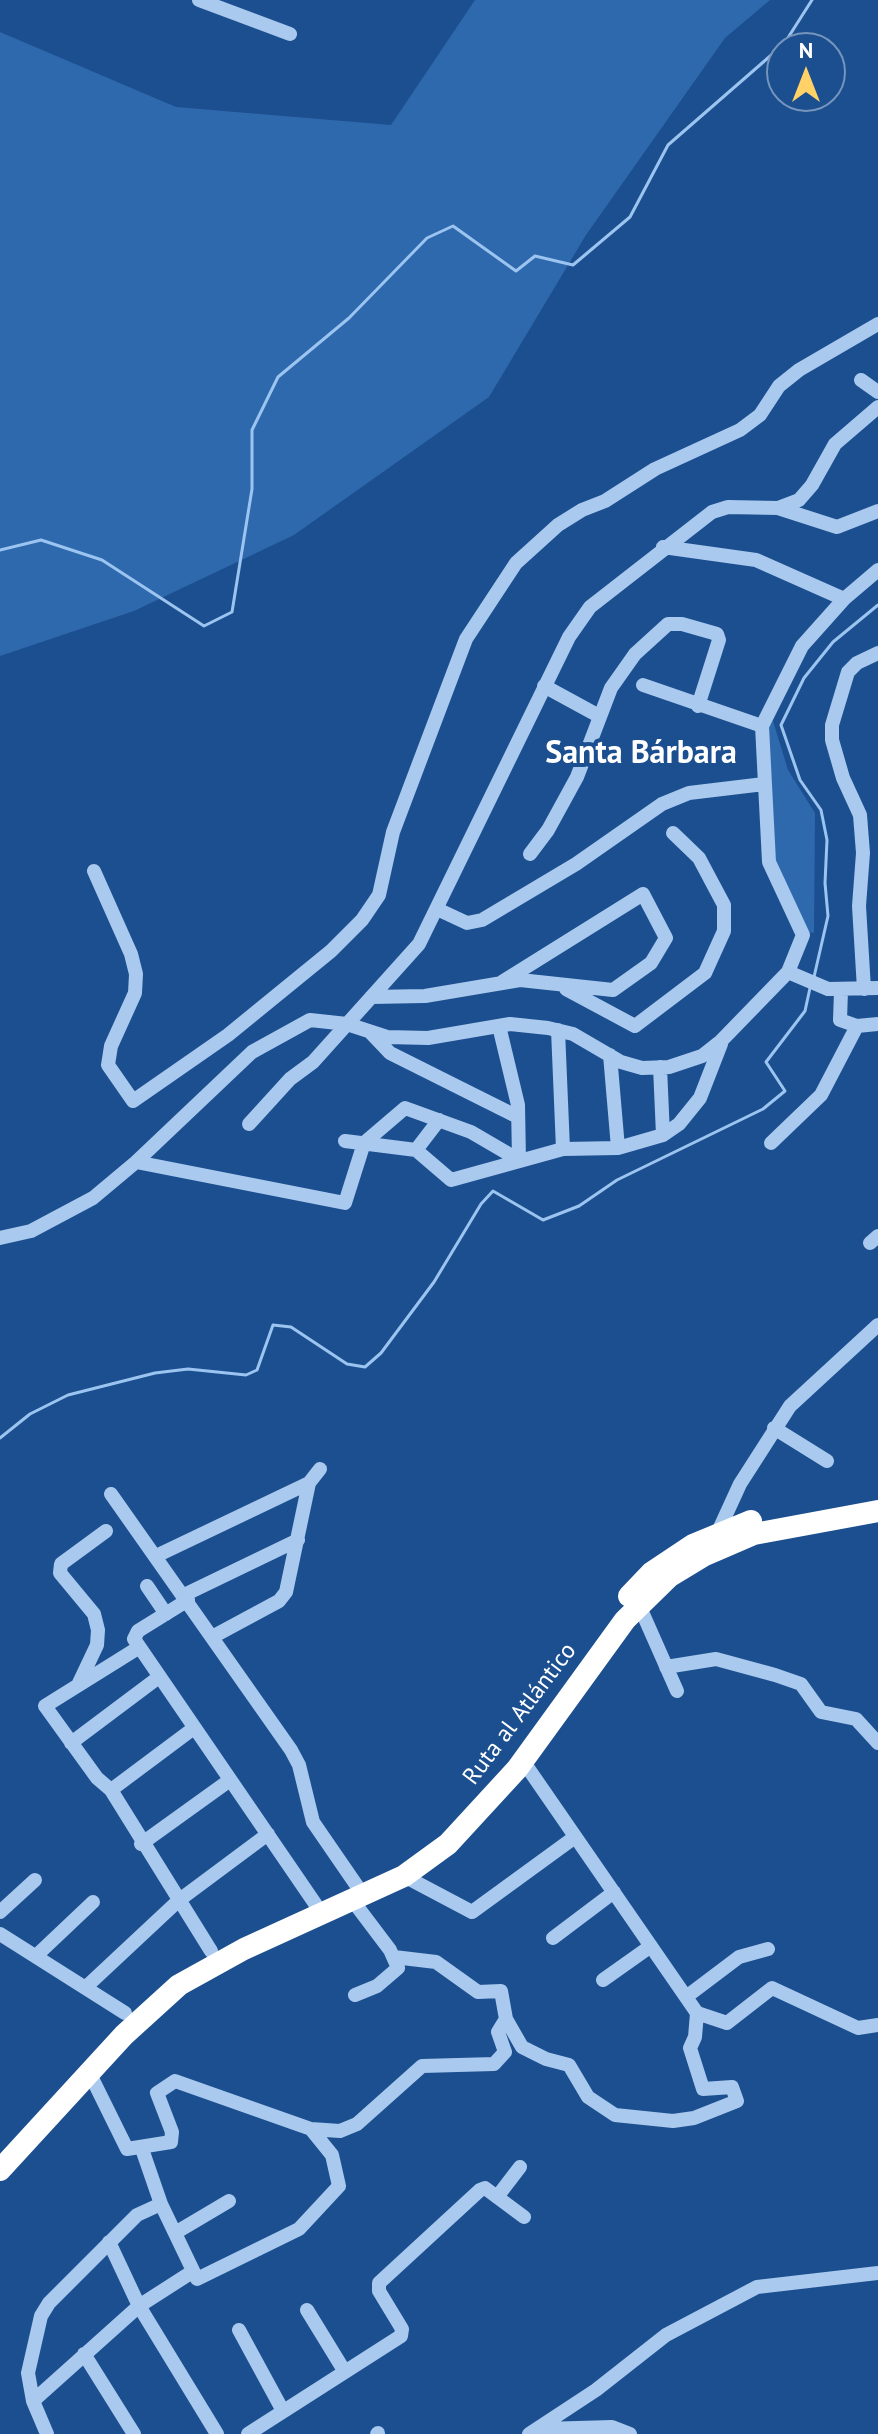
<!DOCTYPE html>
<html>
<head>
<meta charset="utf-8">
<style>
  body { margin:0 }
  #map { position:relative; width:878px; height:2434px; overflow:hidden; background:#1b4f8f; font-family:"PT Sans",sans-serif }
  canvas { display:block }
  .north { position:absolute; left:766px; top:32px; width:80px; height:80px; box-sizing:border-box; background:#1b4f8f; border:2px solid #7695bc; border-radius:50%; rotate:0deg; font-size:22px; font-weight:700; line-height:32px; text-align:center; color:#fff }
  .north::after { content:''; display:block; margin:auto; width:28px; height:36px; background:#ffd166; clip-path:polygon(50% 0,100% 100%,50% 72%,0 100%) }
</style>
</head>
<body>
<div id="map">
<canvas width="878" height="2434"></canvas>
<div class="north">N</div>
</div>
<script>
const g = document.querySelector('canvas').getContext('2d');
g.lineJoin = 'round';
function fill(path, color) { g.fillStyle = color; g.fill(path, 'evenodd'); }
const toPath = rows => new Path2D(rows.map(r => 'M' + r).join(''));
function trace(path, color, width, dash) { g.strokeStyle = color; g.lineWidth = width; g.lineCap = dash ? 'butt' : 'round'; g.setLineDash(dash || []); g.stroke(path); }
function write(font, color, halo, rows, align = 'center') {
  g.font = font + ' "PT Sans",sans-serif'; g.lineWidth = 8; g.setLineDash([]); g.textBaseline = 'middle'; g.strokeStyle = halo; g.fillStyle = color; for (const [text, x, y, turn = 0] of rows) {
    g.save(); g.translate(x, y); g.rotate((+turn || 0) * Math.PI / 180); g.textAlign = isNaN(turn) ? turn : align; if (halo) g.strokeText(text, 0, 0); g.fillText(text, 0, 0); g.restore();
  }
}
fill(toPath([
  [475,0,770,0,725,38,586,235,489,397,294,535,134,611,0,656,0,32,176,107,391,125],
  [773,721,788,770,815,813,814,933,807,932,771,861,767,723]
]), '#2e69ad');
trace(toPath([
  [0,550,41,540,102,560,204,626,232,612,252,489,252,430,278,377,349,318,427,238,453,226,516,271,535,256,573,265,630,217,668,145,784,44,812,0],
  [814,977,828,916,825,883,827,840,821,810,800,780,781,725,804,678,833,642,878,605],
  [0,1438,30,1414,68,1395,155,1373,188,1369,246,1375,257,1370,273,1325,291,1327,347,1364,365,1367,381,1353,434,1282,481,1204,493,1191,543,1220,579,1206,617,1180,763,1109,785,1091,766,1062,805,1011,810,988]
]), '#9cc4f0', 3);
trace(toPath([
  [199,0,290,34],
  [861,380,878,392],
  [778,508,837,527,878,511],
  [663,547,756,560,844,599],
  [643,685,762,726],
  [544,686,599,716],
  [530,854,548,830,577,777,611,688,635,654,668,624,682,624,717,634,719,640,698,706],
  [94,871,131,954,136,974,135,993,111,1046,108,1065,133,1101,228,1035,331,951,362,920,379,895,393,832,466,639,516,563,558,525,582,510,605,501,655,469,740,430,760,415,779,386,799,370,878,324],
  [437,909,467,923,482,920,576,864,662,804,689,793,764,784],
  [788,972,828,989,878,988],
  [566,989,635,1026,705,973,724,931,724,905,699,858,673,833],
  [864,989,859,906,863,853,860,815,843,778,832,740,832,725,848,672,857,663,878,653],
  [841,991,840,1020,857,1026,878,1024],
  [371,997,425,996,520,980,613,990,651,963,666,938,643,894,502,982],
  [558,1030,563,1149],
  [370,1032,390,1053,518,1117],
  [610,1055,618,1148],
  [660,1067,663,1135],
  [249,1124,290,1079,313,1062,419,944,569,637,590,607,712,512,728,507,778,508,799,500,812,485,835,444,878,407],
  [345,1141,416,1150,451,1180,563,1149,618,1148,663,1135,679,1124,700,1098,721,1044],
  [771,1143,821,1095,857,1026],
  [416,1150,439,1120],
  [136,1162,345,1203,364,1143,405,1108,471,1132,519,1160,518,1105,499,1026],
  [0,1238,31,1231,93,1198,136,1162,252,1052,310,1020,347,1024,387,1037,428,1038,510,1024,548,1028,573,1034,621,1062,642,1068,669,1067,702,1056,721,1041,788,972,803,935,769,862,762,726,802,646,844,599,878,570],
  [870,1243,878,1236],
  [774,1428,827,1461],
  [111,1494,291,1750,299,1765,313,1822,357,1886],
  [718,1532,740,1484,790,1406,878,1325],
  [156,1556,309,1483,320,1469],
  [147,1586,166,1614],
  [184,1595,298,1540],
  [188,1600,138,1631,134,1639,316,1905],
  [639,1605,677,1691],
  [214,1636,279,1601,286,1592,309,1483],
  [138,1648,45,1706,97,1778,111,1790,211,1951],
  [666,1667,716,1659,775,1675,801,1684,821,1712,856,1719,878,1743],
  [79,1683,97,1645,98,1630,94,1614,60,1573,61,1564,106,1531],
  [71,1743,159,1677],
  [111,1790,194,1728],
  [141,1844,230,1780],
  [404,1876,472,1912,575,1837],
  [353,1901,390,1950,398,1968,377,1986,355,1995],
  [0,1912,35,1880],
  [0,1934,125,2013],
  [553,1938,614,1892],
  [37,1955,93,1902],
  [394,1957,436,1962,478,1992,501,1991,506,2019,522,2047,546,2059,569,2065,588,2097,615,2115,673,2121,694,2118,737,2101,732,2087,703,2089,690,2048,695,2037,697,2013,521,1758],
  [603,1980,651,1946],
  [86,1987,178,1901,268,1834],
  [686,1997,739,1957,768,1949],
  [697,2013,727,2023,772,1988,858,2028,878,2025],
  [89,2072,127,2149,171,2142,172,2132,157,2093,175,2081,311,2129,332,2155,339,2186,299,2229,197,2279,161,2204,142,2149],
  [311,2129,340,2131,357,2124,422,2066,494,2064,505,2052,498,2032,506,2019],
  [497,2197,520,2167],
  [175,2233,229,2201],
  [109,2242,139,2306,217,2434],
  [307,2310,345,2372],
  [239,2330,283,2411],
  [84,2354,134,2434],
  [33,2401,139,2306,192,2272],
  [543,2429,612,2427,630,2434],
  [47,2434,33,2401,28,2373,41,2316,49,2303,137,2215,161,2204],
  [248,2434,401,2336,402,2329,379,2291,379,2283,480,2190,485,2188,524,2217],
  [377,2434,378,2433],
  [529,2434,596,2390,666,2335,757,2287,878,2273]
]), '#a9c9ee', 14);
trace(toPath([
  [629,1596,651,1573,693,1545,751,1521],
  [0,2170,124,2035,179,1985,244,1949,404,1876,448,1844,517,1769,625,1620,670,1576,703,1556,754,1534,878,1511]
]), '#fff', 22);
write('24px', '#fff', '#1b4f8f', [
  ["Ruta al Atlántico",520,1714,-53]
]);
write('bold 32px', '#fff', '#1b4f8f', [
  ["Santa Bárbara",641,754]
]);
</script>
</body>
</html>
